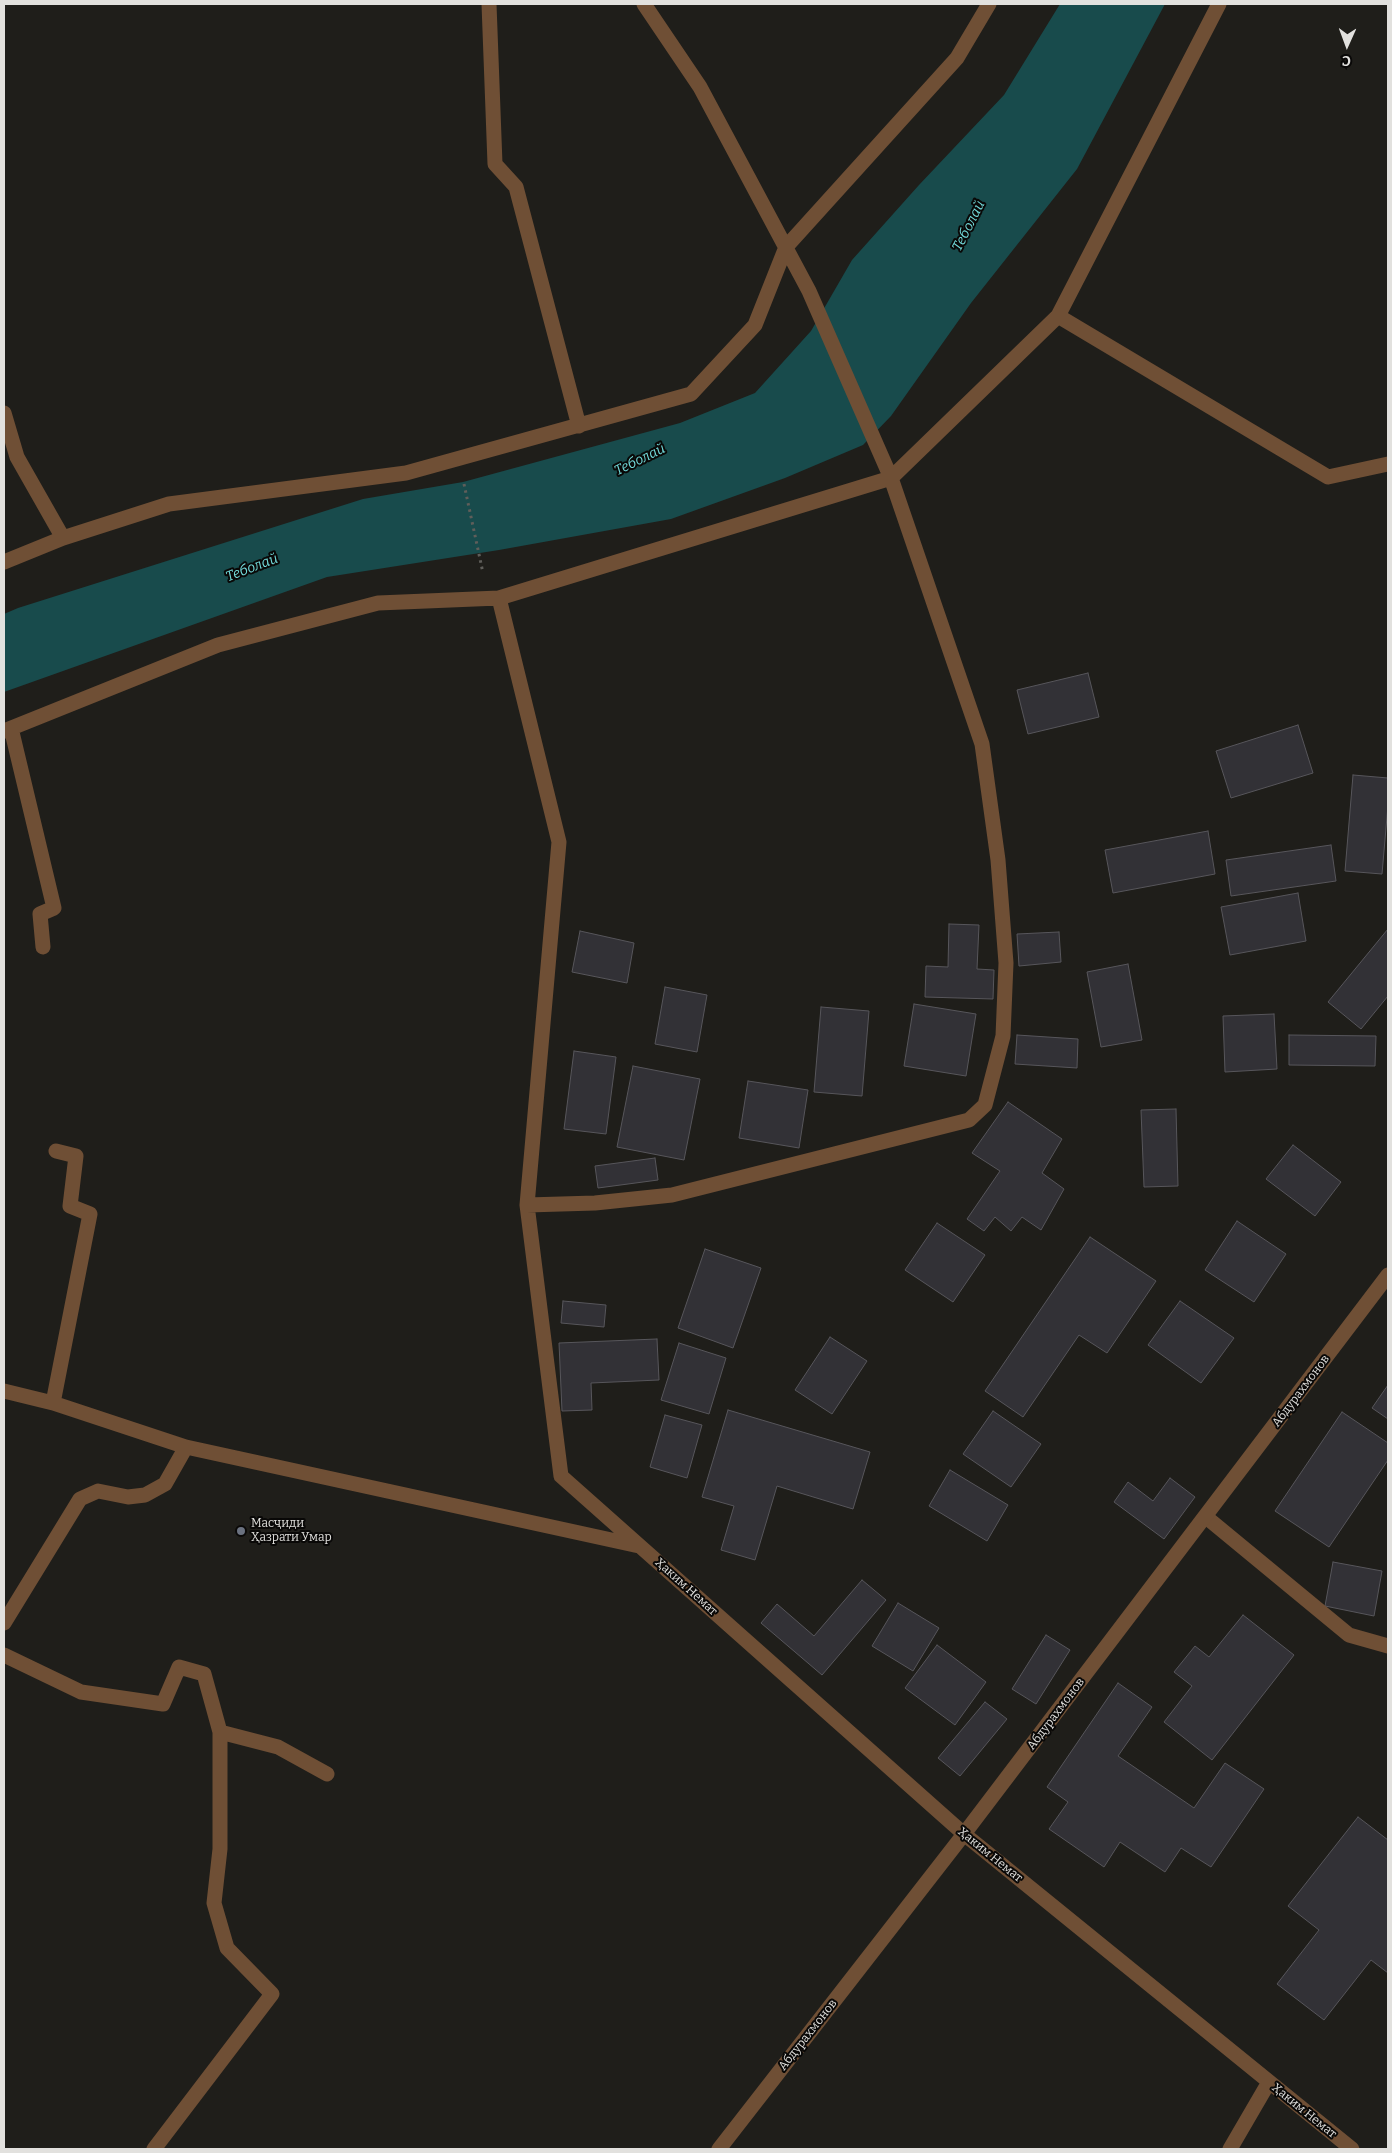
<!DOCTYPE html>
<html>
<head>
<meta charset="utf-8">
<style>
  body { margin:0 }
  #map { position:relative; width:1392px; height:2153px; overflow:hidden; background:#1f1e1a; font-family:Bitter,serif }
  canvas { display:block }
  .frame { position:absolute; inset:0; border:5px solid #e2e1de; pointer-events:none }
  .north { position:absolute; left:1322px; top:20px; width:50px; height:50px; -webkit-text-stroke:4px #090807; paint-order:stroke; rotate:182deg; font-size:14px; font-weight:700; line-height:20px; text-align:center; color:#e2e1de }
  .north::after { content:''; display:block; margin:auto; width:18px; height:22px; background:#e2e1de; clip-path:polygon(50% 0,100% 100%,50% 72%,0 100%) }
</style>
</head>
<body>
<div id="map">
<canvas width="1392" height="2153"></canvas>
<div class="frame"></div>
<div class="north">С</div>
</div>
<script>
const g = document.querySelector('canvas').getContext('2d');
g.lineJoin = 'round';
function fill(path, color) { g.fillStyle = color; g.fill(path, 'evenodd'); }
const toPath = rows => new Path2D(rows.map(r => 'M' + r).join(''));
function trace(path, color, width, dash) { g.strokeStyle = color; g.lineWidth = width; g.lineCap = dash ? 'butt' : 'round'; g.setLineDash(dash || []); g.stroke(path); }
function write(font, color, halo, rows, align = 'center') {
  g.font = font + ' Bitter,serif'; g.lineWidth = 4; g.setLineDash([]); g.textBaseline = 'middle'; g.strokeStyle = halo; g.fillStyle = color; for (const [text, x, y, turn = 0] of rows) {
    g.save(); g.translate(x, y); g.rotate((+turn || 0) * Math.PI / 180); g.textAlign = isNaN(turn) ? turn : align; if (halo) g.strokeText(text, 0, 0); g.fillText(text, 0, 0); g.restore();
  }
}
fill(toPath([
  [1060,4,1165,4,1077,169,971,303,891,416,863,445,785,478,671,519,499,550,327,577,4,692,4,614,18,608,363,499,463,482,680,423,755,393,811,331,852,260,919,185,1004,95]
]), '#184b4c');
const building = toPath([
  [1088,673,1099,717,1028,734,1017,690,1088,673],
  [1298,725,1313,773,1231,798,1216,751,1298,725],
  [1353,775,1388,778,1388,805,1382,874,1345,871,1353,775],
  [1208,831,1215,874,1113,893,1105,850,1208,831],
  [1331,845,1336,881,1231,896,1226,860,1331,845],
  [1298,893,1306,941,1230,955,1221,907,1298,893],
  [949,924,979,925,977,969,994,970,993,999,925,997,926,966,948,967,949,924],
  [1388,929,1388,996,1361,1029,1328,1002,1388,929],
  [580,931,634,943,627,983,572,972,580,931],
  [1059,932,1061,962,1019,966,1017,934,1059,932],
  [1128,964,1142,1040,1101,1047,1087,972,1128,964],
  [665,987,707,995,697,1052,655,1044,665,987],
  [914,1004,976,1014,966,1076,904,1066,914,1004],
  [821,1007,869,1011,862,1096,814,1092,821,1007],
  [1274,1014,1277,1069,1225,1072,1223,1016,1274,1014],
  [1017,1035,1078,1039,1077,1068,1015,1064,1017,1035],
  [1289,1035,1376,1036,1375,1066,1289,1065,1289,1035],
  [574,1051,616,1057,606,1134,564,1129,574,1051],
  [633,1066,700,1079,684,1160,617,1147,633,1066],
  [748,1081,808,1090,799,1148,739,1138,748,1081],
  [1008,1102,1062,1139,1042,1173,1064,1189,1041,1230,1022,1217,1011,1231,995,1217,984,1231,967,1219,1000,1171,972,1153,1008,1102],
  [1176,1109,1178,1186,1144,1187,1141,1110,1176,1109],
  [1293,1145,1341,1182,1315,1216,1266,1179,1293,1145],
  [655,1158,658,1180,598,1188,595,1166,655,1158],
  [1237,1221,1286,1254,1254,1302,1205,1270,1237,1221],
  [937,1223,985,1255,953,1302,905,1270,937,1223],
  [1090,1237,1156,1281,1107,1353,1079,1335,1023,1417,985,1391,1090,1237],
  [705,1249,761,1268,733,1348,678,1328,705,1249],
  [563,1301,606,1305,604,1327,561,1323,563,1301],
  [1180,1301,1234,1338,1201,1383,1148,1345,1180,1301],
  [830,1337,867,1361,832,1414,795,1390,830,1337],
  [657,1339,659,1380,591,1383,592,1410,562,1411,559,1343,657,1339],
  [679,1343,726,1358,709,1414,661,1400,679,1343],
  [1388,1385,1388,1419,1372,1408,1388,1385],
  [728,1410,870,1452,853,1509,777,1486,755,1560,721,1550,734,1506,702,1497,728,1410],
  [993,1411,1041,1444,1011,1487,963,1454,993,1411],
  [1342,1412,1388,1443,1388,1460,1329,1547,1275,1511,1342,1412],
  [665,1415,702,1425,687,1478,650,1467,665,1415],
  [950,1470,1008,1505,987,1541,929,1506,950,1470],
  [1170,1478,1195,1497,1164,1539,1114,1502,1128,1482,1153,1501,1170,1478],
  [1333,1562,1382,1571,1374,1616,1325,1606,1333,1562],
  [862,1580,886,1600,822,1675,761,1623,777,1604,814,1636,862,1580],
  [898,1603,939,1628,913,1671,872,1646,898,1603],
  [1243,1615,1294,1655,1212,1760,1164,1722,1192,1686,1174,1672,1195,1646,1209,1657,1243,1615],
  [1046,1635,1070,1650,1036,1704,1012,1689,1046,1635],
  [937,1645,986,1682,955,1725,905,1688,937,1645],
  [1118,1683,1152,1707,1118,1756,1194,1808,1225,1763,1264,1789,1211,1867,1181,1848,1165,1872,1120,1842,1104,1867,1049,1829,1068,1802,1047,1787,1118,1683],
  [985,1702,1007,1719,960,1776,938,1758,985,1702],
  [1358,1817,1388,1840,1388,1973,1371,1960,1324,2020,1277,1984,1319,1930,1288,1906,1358,1817]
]);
fill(building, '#323136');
trace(building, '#57565b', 1);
trace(toPath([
  [464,484,483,573]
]), '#5f5e5a', 3, [2.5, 4]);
trace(toPath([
  [1206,1517,1349,1635,1388,1646]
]), '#6f4f35', 15);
trace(toPath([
  [489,4,495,164,516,187,579,426],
  [1219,4,1058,316,891,478,499,598,559,842,527,1205,561,1476,964,1834,1352,2149],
  [1058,316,1328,477,1388,464],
  [4,413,17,457,63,538],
  [4,562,63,538,169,504,406,473,691,394,755,325,786,247,957,58,989,4],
  [11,728,54,908,40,914,43,947],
  [4,731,218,645,378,603,499,598],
  [527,1205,595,1203,672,1195,969,1120,985,1105,1003,1036,1006,963,998,860,982,744,891,478,809,291,700,87,644,4],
  [4,1391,53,1403,186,1447,639,1546],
  [53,1403,90,1214,70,1206,76,1156,56,1151],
  [4,1623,80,1499,98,1491,128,1497,145,1495,165,1484,186,1447],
  [4,1655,81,1692,163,1704,179,1667,204,1674,220,1732,220,1849,214,1903,227,1948,272,1994,154,2149],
  [220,1732,278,1747,327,1774],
  [719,2149,964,1834,1388,1275],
  [1230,2149,1269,2082]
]), '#6f4f35', 15);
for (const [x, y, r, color] of [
  [241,1531,5,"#6b7280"]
]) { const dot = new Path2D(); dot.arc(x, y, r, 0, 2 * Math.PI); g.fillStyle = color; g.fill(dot); trace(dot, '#090807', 2); }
write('12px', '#e2e1de', '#090807', [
  ["Абдурахмонов",1301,1391,-53],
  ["Ҳаким Немат",686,1587,42],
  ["Абдурахмонов",1056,1714,-53],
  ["Ҳаким Немат",990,1855,39],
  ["Абдурахмонов",808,2035,-52],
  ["Ҳаким Немат",1304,2111,39]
]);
write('12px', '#e2e1de', '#090807', [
  ["Масҷиди",251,1524],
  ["Ҳазрати Умар",251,1538]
], 'left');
write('italic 14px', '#73dbdb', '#090807', [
  ["Теболай",969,226,-63],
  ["Теболай",640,460,-26],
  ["Теболай",252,568,-21]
]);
</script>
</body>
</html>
